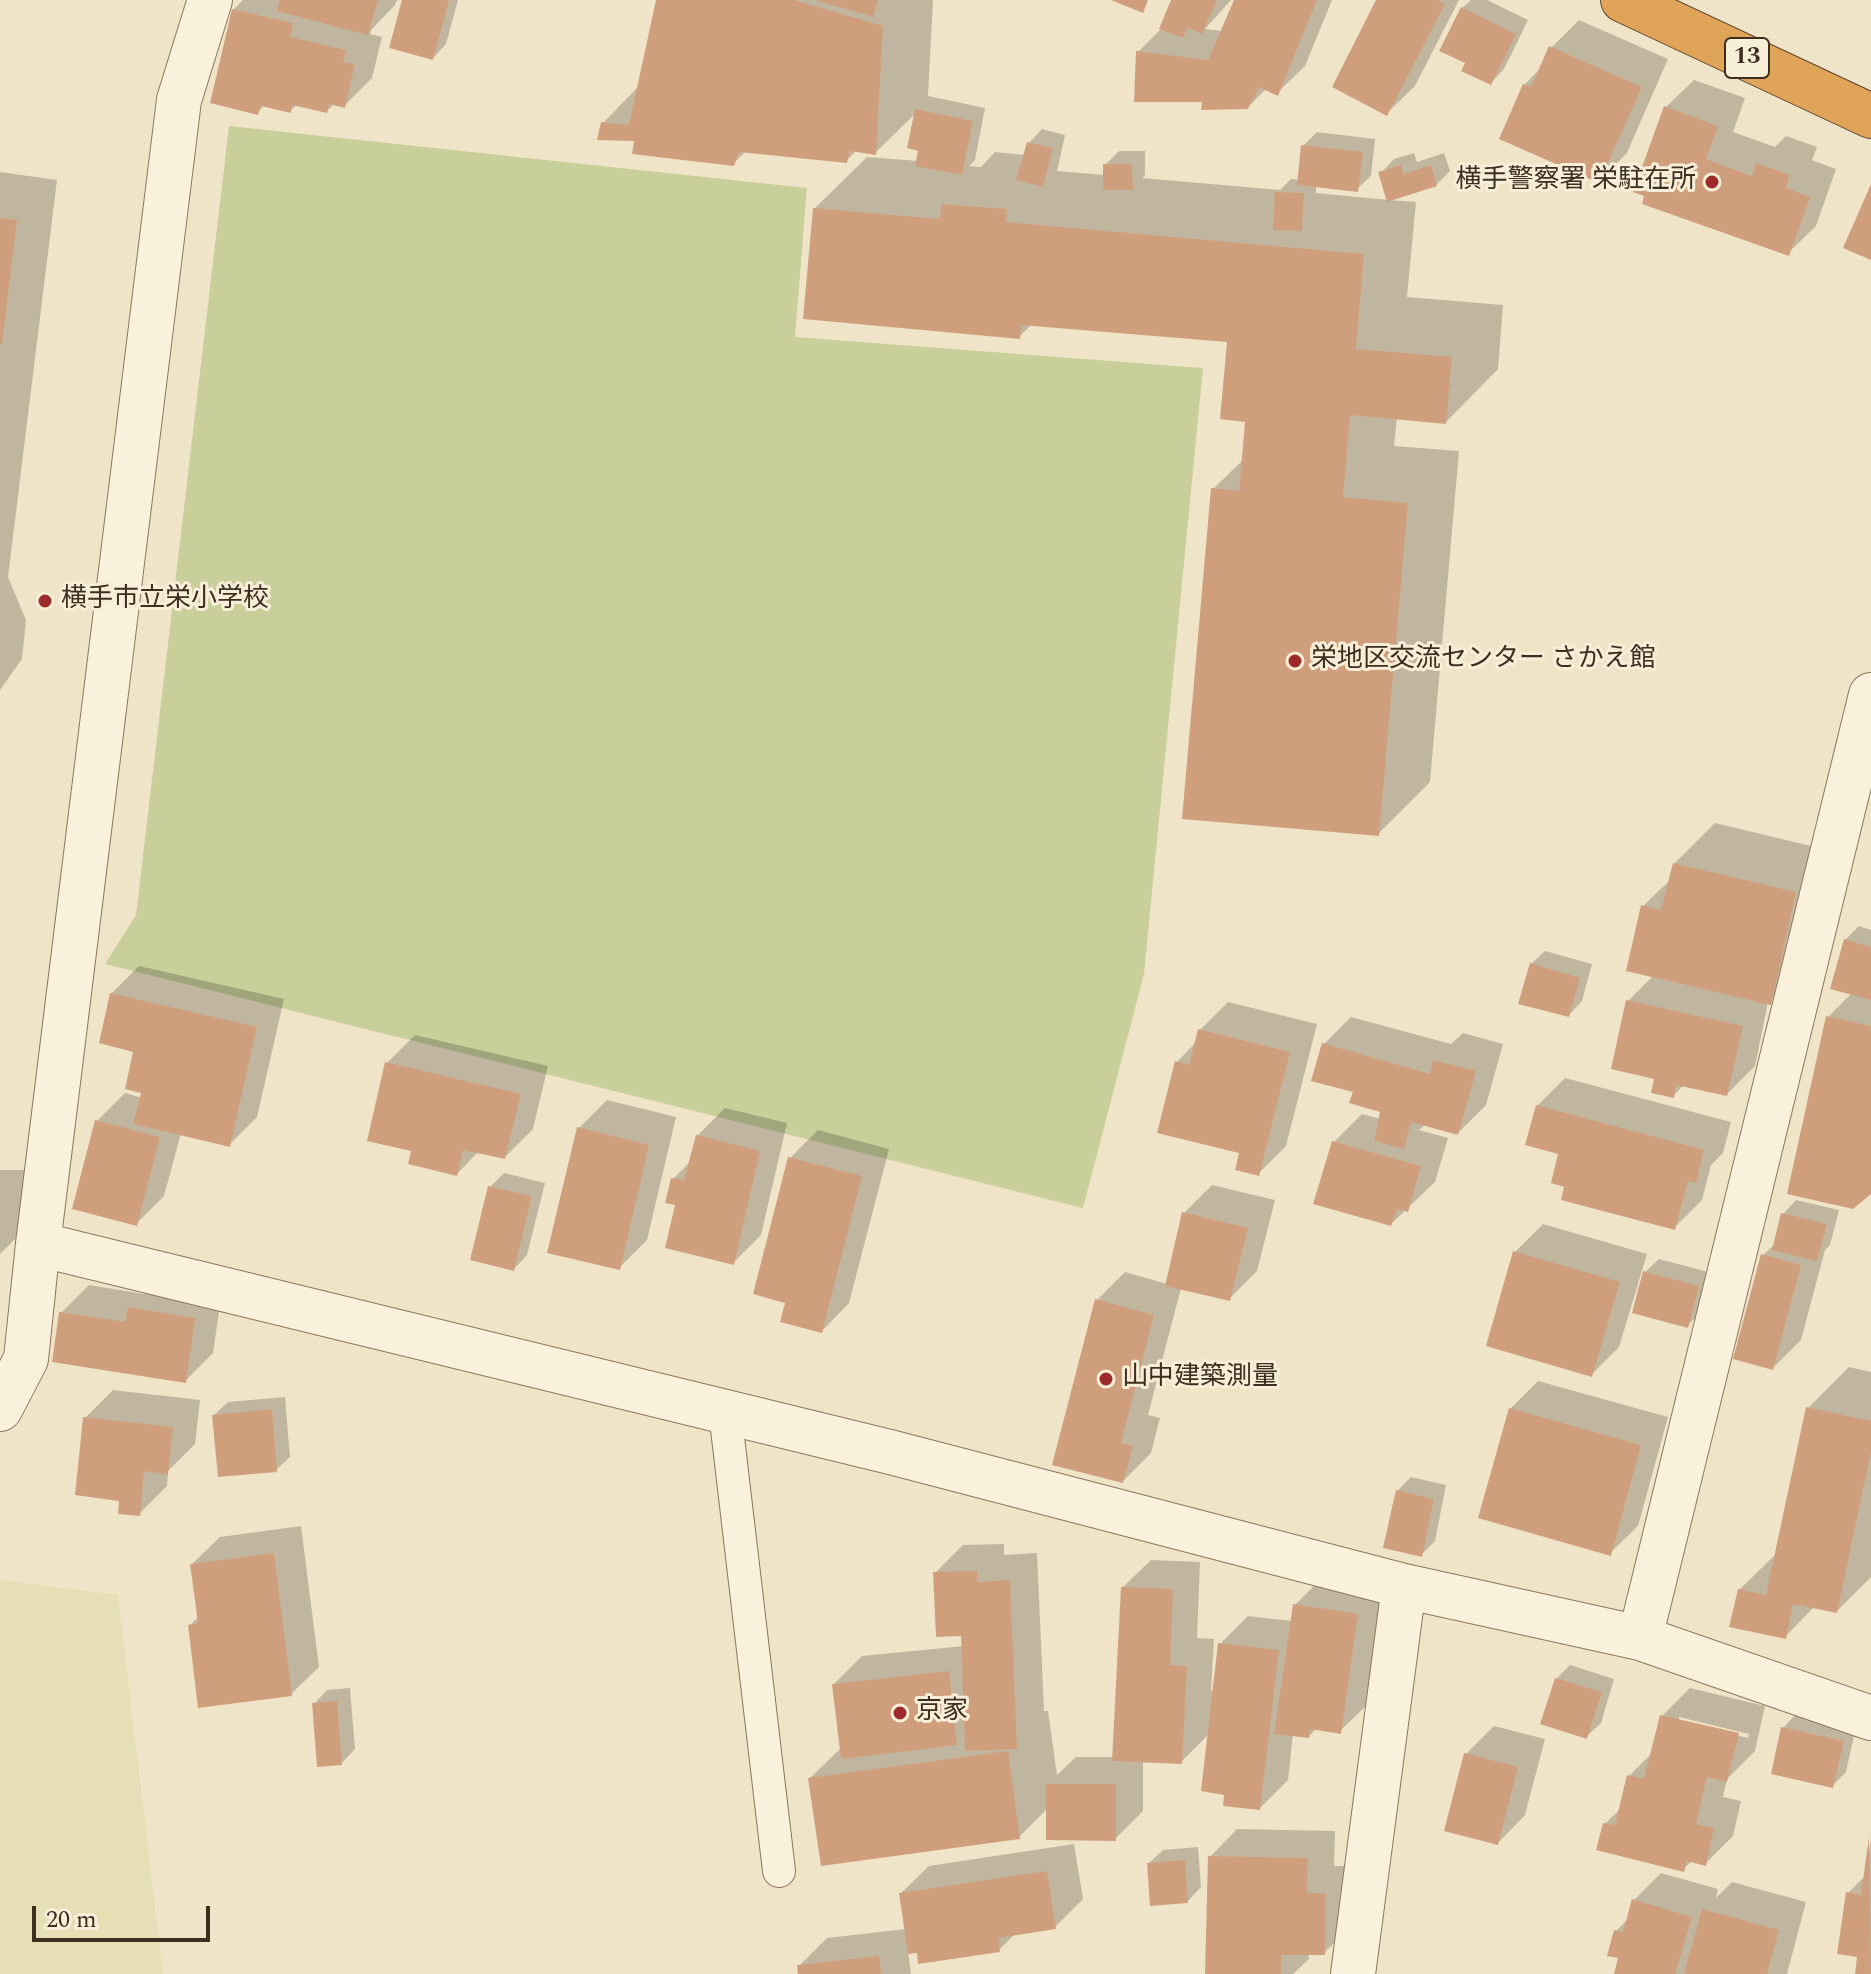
<!DOCTYPE html>
<html>
<head>
<meta charset="utf-8">
<style>
  body { margin:0 }
  #map { position:relative; width:1871px; height:1974px; overflow:hidden; background:#f0e4c8; font-family:Spectral,serif }
  canvas { display:block }
  .scale { position:absolute; left:32px; top:1906px; width:178px; height:36px; box-sizing:border-box; border:4px solid #3d2e20; border-top:0; padding-left:10px; font-size:24px; line-height:28px; white-space:nowrap; color:#3d2e20; -webkit-text-stroke:6px #f7eed8; paint-order:stroke }
</style>
</head>
<body>
<div id="map">
<canvas width="1871" height="1974"></canvas>
<div class="scale">20 m</div>
</div>
<script>
const g = document.querySelector('canvas').getContext('2d');
g.lineJoin = 'round';
function fill(path, color) { g.fillStyle = color; g.fill(path, 'evenodd'); }
const toPath = rows => new Path2D(rows.map(r => 'M' + r).join(''));
function trace(path, color, width, dash) { g.strokeStyle = color; g.lineWidth = width; g.lineCap = dash ? 'butt' : 'round'; g.setLineDash(dash || []); g.stroke(path); }
function write(font, color, halo, rows, align = 'center') {
  g.font = font + ' Spectral,"Noto Sans JP",serif'; g.lineWidth = 6; g.setLineDash([]); g.textBaseline = 'middle'; g.strokeStyle = halo; g.fillStyle = color; for (const [text, x, y, turn = 0] of rows) {
    g.save(); g.translate(x, y); g.rotate((+turn || 0) * Math.PI / 180); g.textAlign = isNaN(turn) ? turn : align; if (halo) g.strokeText(text, 0, 0); g.fillText(text, 0, 0); g.restore();
  }
}
fill(toPath([
  [0,1580,118,1595,163,1974,0,1974]
]), '#e6deb5');
fill(toPath([
  [229,126,807,188,795,337,1203,368,1144,974,1083,1208,105,964,136,915]
]), '#c9cf9b');
fill(toPath([
  [243,0,397,0,395,5,371,30,370,34,382,37,372,78,344,106,334,104,327,111,297,104,290,111,265,105,257,112,233,10],
  [404,0,458,0,446,44,433,58],
  [658,0,933,0,928,96,985,108,975,160,969,166,981,167,995,152,1025,155,1029,143,1042,129,1065,135,1057,171,1105,175,1105,165,1119,151,1145,151,1145,175,1142,178,1280,190,1291,179,1299,180,1303,146,1317,132,1375,139,1371,176,1357,189,1316,185,1316,193,1389,200,1381,173,1394,159,1414,153,1417,162,1444,153,1450,171,1436,185,1389,200,1416,202,1407,297,1503,305,1498,369,1446,422,1397,417,1394,446,1459,451,1430,782,1378,834,1213,489,1244,459,1247,420,1229,340,1032,324,1019,337,814,209,867,157,918,161,921,149,917,112,875,153,857,150,846,161,746,151,733,164,637,140,603,123,639,86],
  [1173,0,1231,0,1205,29,1223,31,1237,0,1332,0,1305,66,1277,93,1267,88,1248,107,1204,100,1138,52,1161,29],
  [1378,0,1459,0,1415,86,1387,113],
  [1471,0,1487,0,1528,20,1504,69,1491,83,1467,62,1462,8],
  [1579,20,1668,59,1627,153,1599,181,1524,85,1542,67,1551,48],
  [1694,80,1745,98,1733,132,1775,147,1786,136,1817,147,1812,160,1836,169,1816,226,1788,253,1644,203,1666,107],
  [0,172,57,180,8,577,26,620,22,659,0,690],
  [1715,823,1836,852,1811,962,1768,1002,1755,1066,1727,1094,1684,1085,1673,1096,1657,1077,1628,1001,1653,976,1643,906,1671,879,1674,864],
  [1859,926,1871,930,1871,1191,1828,1017,1852,993,1845,940],
  [1545,951,1592,964,1582,1001,1569,1015,1531,964],
  [139,966,284,999,257,1117,229,1145,181,1133,164,1196,136,1224,97,1121,125,1093,142,1098,136,1050,111,994],
  [1228,1002,1317,1024,1286,1146,1258,1174,1177,1062,1197,1041,1200,1030],
  [1351,1017,1451,1044,1463,1033,1503,1044,1486,1105,1458,1133,1426,1124,1419,1130,1448,1138,1435,1182,1391,1224,1334,1142,1362,1114,1381,1119,1383,1111,1356,1091,1323,1045],
  [415,1035,548,1066,533,1129,505,1157,479,1151,457,1174,413,1149,387,1063],
  [1565,1078,1731,1122,1723,1153,1711,1165,1702,1200,1674,1228,1567,1186,1560,1153,1537,1106],
  [607,1100,676,1117,647,1240,619,1268,579,1128],
  [725,1108,787,1123,761,1235,733,1263,678,1204,673,1179,691,1161,697,1136],
  [818,1130,889,1149,849,1303,822,1331,790,1158],
  [0,1170,24,1170,25,1229,0,1254],
  [504,1173,545,1183,527,1255,514,1269,490,1187],
  [1212,1185,1275,1200,1257,1271,1229,1299,1181,1288,1148,1415,1160,1418,1151,1453,1123,1481,1097,1300,1125,1272,1167,1284,1184,1213],
  [1796,1200,1839,1210,1830,1245,1825,1250,1801,1340,1773,1368,1763,1255,1776,1243,1783,1214],
  [1543,1224,1647,1254,1619,1347,1591,1375,1515,1252],
  [1659,1259,1712,1273,1701,1312,1687,1326,1645,1272],
  [157,1281,222,1291,213,1353,185,1381,61,1313,89,1285,144,1294],
  [1849,1367,1871,1372,1871,1577,1837,1611,1815,1606,1785,1637,1739,1590,1778,1552,1808,1408],
  [1538,1381,1668,1417,1638,1526,1610,1553,1510,1409],
  [113,1390,200,1400,195,1444,168,1471,167,1486,139,1514,122,1499,85,1418],
  [285,1397,290,1457,276,1470,214,1415,228,1402],
  [1411,1477,1446,1485,1435,1541,1421,1555,1397,1491],
  [301,1526,319,1667,291,1694,190,1625,199,1616,192,1564,220,1537],
  [1004,1544,1004,1555,1037,1553,1044,1711,1048,1711,1057,1775,1076,1757,1114,1757,1123,1587,1151,1560,1200,1562,1197,1638,1214,1639,1211,1691,1215,1691,1220,1644,1248,1616,1292,1621,1295,1605,1323,1577,1385,1586,1368,1704,1340,1731,1317,1728,1309,1736,1293,1734,1288,1780,1260,1808,1226,1793,1210,1733,1181,1762,1143,1760,1143,1811,1115,1839,1048,1808,1019,1837,810,1778,842,1747,834,1684,862,1656,964,1646,963,1634,935,1573,963,1545],
  [1570,1665,1614,1679,1601,1723,1587,1736,1556,1679],
  [350,1688,355,1749,342,1763,314,1704,327,1690],
  [1690,1688,1765,1706,1755,1751,1727,1779,1723,1797,1741,1801,1733,1836,1705,1864,1692,1861,1683,1869,1605,1824,1622,1807,1629,1776,1653,1752,1662,1716],
  [1679,1717,1749,1734,1748,1738,1679,1721],
  [1796,1714,1856,1727,1846,1772,1832,1786,1783,1728],
  [1494,1726,1545,1739,1525,1815,1498,1843,1466,1754],
  [1237,1829,1335,1831,1334,1866,1352,1866,1352,1925,1324,1953,1308,1953,1309,1959,1293,1974,1207,1974,1210,1857],
  [1871,1839,1871,1974,1864,1974,1848,1893,1866,1875],
  [1074,1844,1083,1899,1055,1927,1016,1933,999,1950,908,1952,911,1974,800,1974,799,1966,827,1938,906,1929,901,1893,929,1866],
  [1198,1847,1201,1887,1188,1901,1149,1863,1163,1850],
  [1661,1873,1718,1889,1716,1898,1732,1882,1806,1902,1787,1974,1616,1974,1620,1957,1616,1931,1629,1918,1633,1901]
]), '#0003');
fill(toPath([
  [280,0,378,0,368,35,277,11],
  [402,0,449,0,433,60,389,48],
  [656,0,794,0,883,26,876,155,850,151,847,163,739,152,734,166,632,154,634,141,597,140,601,122,629,125],
  [815,0,878,0,873,17],
  [1111,0,1148,0,1143,13],
  [1171,0,1217,0,1202,34,1187,28,1183,38,1159,29],
  [1234,0,1317,0,1278,96,1259,87,1248,109,1201,110,1202,102,1134,102,1136,51,1208,60],
  [1376,0,1437,0,1445,4,1387,116,1332,87],
  [1461,7,1516,34,1491,85,1461,71,1465,63,1439,51],
  [232,9,293,23,290,37,346,50,343,62,355,64,345,108,329,104,327,113,292,105,291,113,261,106,258,115,210,103],
  [1549,46,1642,87,1599,183,1499,139,1523,84,1531,87],
  [1664,106,1718,126,1706,159,1752,176,1756,163,1790,175,1786,188,1810,197,1789,256,1642,204,1644,196,1633,192],
  [915,109,973,121,962,175,915,166,918,151,907,148],
  [1027,142,1053,148,1043,187,1016,180],
  [1301,145,1363,152,1358,192,1297,185],
  [1103,164,1132,164,1133,190,1103,190],
  [1401,165,1403,174,1431,165,1437,186,1387,202,1378,172],
  [1871,184,1871,260,1843,248],
  [1275,192,1304,193,1302,231,1273,230],
  [941,204,1007,209,1006,222,1364,254,1356,349,1452,357,1446,424,1350,415,1343,497,1408,503,1379,836,1182,819,1211,488,1239,491,1245,422,1220,419,1227,342,1021,325,1020,339,803,319,813,208,940,219],
  [0,218,17,220,2,344,0,344],
  [1673,863,1796,892,1771,1005,1626,971,1641,905,1661,910],
  [1844,939,1871,947,1871,1000,1830,989],
  [1530,963,1580,978,1569,1017,1518,1004],
  [110,993,257,1027,230,1147,133,1124,141,1093,125,1089,133,1052,99,1043],
  [1626,1000,1743,1026,1727,1096,1676,1085,1674,1098,1651,1093,1654,1079,1611,1069],
  [1826,1016,1871,1026,1871,1194,1853,1209,1787,1194],
  [1198,1029,1290,1052,1259,1176,1235,1170,1239,1153,1157,1133,1175,1061,1189,1065],
  [1322,1043,1430,1074,1433,1060,1476,1071,1458,1135,1411,1122,1404,1149,1374,1141,1380,1112,1349,1103,1353,1092,1311,1081],
  [385,1062,521,1094,505,1159,463,1150,457,1176,408,1164,411,1151,367,1141],
  [1536,1105,1704,1150,1696,1183,1688,1181,1675,1230,1561,1200,1564,1187,1551,1183,1558,1154,1525,1145],
  [95,1120,160,1137,137,1226,72,1209],
  [577,1127,649,1145,620,1270,547,1253],
  [696,1135,760,1151,734,1265,665,1248,675,1205,665,1203,671,1178,684,1180],
  [1332,1141,1421,1166,1408,1212,1397,1209,1391,1226,1313,1204],
  [788,1157,862,1176,822,1333,780,1322,785,1303,753,1294],
  [488,1186,532,1196,514,1271,470,1260],
  [1182,1212,1248,1228,1230,1301,1165,1286],
  [1781,1213,1827,1224,1817,1261,1772,1250],
  [1513,1251,1620,1282,1592,1377,1486,1346],
  [1761,1254,1801,1265,1773,1370,1733,1359],
  [1643,1271,1699,1286,1688,1328,1632,1313],
  [1095,1299,1154,1315,1121,1443,1133,1446,1123,1483,1052,1465],
  [128,1307,195,1318,186,1383,52,1362,59,1312,125,1322],
  [1806,1407,1871,1421,1871,1452,1837,1613,1793,1604,1786,1639,1729,1627,1738,1589,1766,1595],
  [1509,1408,1641,1445,1611,1556,1478,1518],
  [272,1409,277,1472,218,1477,212,1415],
  [83,1417,173,1427,168,1475,144,1471,140,1516,118,1514,119,1501,75,1495],
  [1396,1490,1434,1499,1422,1557,1383,1548],
  [274,1553,292,1696,198,1708,188,1625,198,1623,190,1564],
  [977,1571,977,1582,1010,1580,1017,1749,965,1751,961,1636,936,1637,933,1572],
  [1121,1587,1173,1589,1170,1665,1187,1666,1182,1764,1112,1761],
  [1293,1604,1358,1614,1341,1734,1310,1729,1309,1738,1274,1734],
  [1218,1643,1279,1650,1260,1810,1223,1806,1224,1795,1201,1791],
  [949,1671,957,1745,841,1759,832,1684],
  [1555,1678,1602,1692,1587,1739,1540,1724],
  [337,1701,342,1765,317,1767,312,1703],
  [1660,1715,1739,1733,1727,1782,1707,1777,1696,1824,1714,1828,1706,1866,1687,1861,1684,1872,1596,1850,1603,1823,1615,1825,1627,1775,1644,1779],
  [1781,1727,1844,1741,1833,1788,1771,1774],
  [1008,1751,1020,1839,821,1866,808,1778],
  [1464,1753,1518,1767,1498,1845,1444,1831],
  [1046,1784,1116,1784,1116,1841,1046,1840],
  [1869,1837,1871,1974,1855,1974,1857,1957,1837,1954,1846,1892,1861,1895],
  [1208,1856,1308,1858,1307,1893,1325,1893,1325,1955,1281,1955,1281,1974,1205,1974],
  [1185,1860,1188,1903,1150,1906,1147,1863],
  [1047,1871,1056,1929,998,1938,1000,1952,918,1964,917,1953,908,1954,899,1893],
  [1632,1899,1692,1917,1675,1974,1614,1974,1618,1958,1607,1956,1614,1930,1623,1932],
  [1702,1909,1779,1930,1767,1974,1684,1974],
  [879,1956,881,1974,798,1974,797,1965]
]), '#cf9f7d');
const lane = toPath([
  [725,1412,779,1871]
]);
const street = toPath([
  [38,1244,890,1452,1404,1586,1640,1638,1871,1718],
  [0,1409,26,1359,38,1244,179,100,210,0],
  [1640,1638,1871,695],
  [1353,1974,1404,1586]
]);
const highway = toPath([
  [1623,0,1871,116]
]);
trace(lane, '#8d765c', 34);
trace(street, '#8d765c', 46);
trace(highway, '#5b4430', 46);
trace(lane, '#faf1dc', 32);
trace(street, '#faf1dc', 44);
trace(highway, '#e0a458', 44);
for (const [x, y, r, color] of [
  [1712,182,8,"#9e2a2b"],
  [45,601,8,"#9e2a2b"],
  [1295,661,8,"#9e2a2b"],
  [1106,1379,8,"#9e2a2b"],
  [900,1713,8,"#9e2a2b"]
]) { const dot = new Path2D(); dot.arc(x, y, r, 0, 2 * Math.PI); g.fillStyle = color; g.fill(dot); trace(dot, '#f7eed8', 3); }
for (const [x, y, w] of [
  [1747,58,44]
]) { const box = new Path2D(); box.roundRect(x - w / 2, y - 20, w, 40, 6); g.fillStyle = '#f7eed8'; g.fill(box); trace(box, '#3d2e20', 2); }
write('bold 24px', '#3d2e20', null, [
  ["13",1747,58]
]);
write('26px', '#3d2e20', '#f7eed8', [
  ["横手警察署 栄駐在所",1696,182,"right"],
  ["横手市立栄小学校",61,601],
  ["栄地区交流センター さかえ館",1311,661],
  ["山中建築測量",1122,1379],
  ["京家",916,1713]
], 'left');
</script>
</body>
</html>
